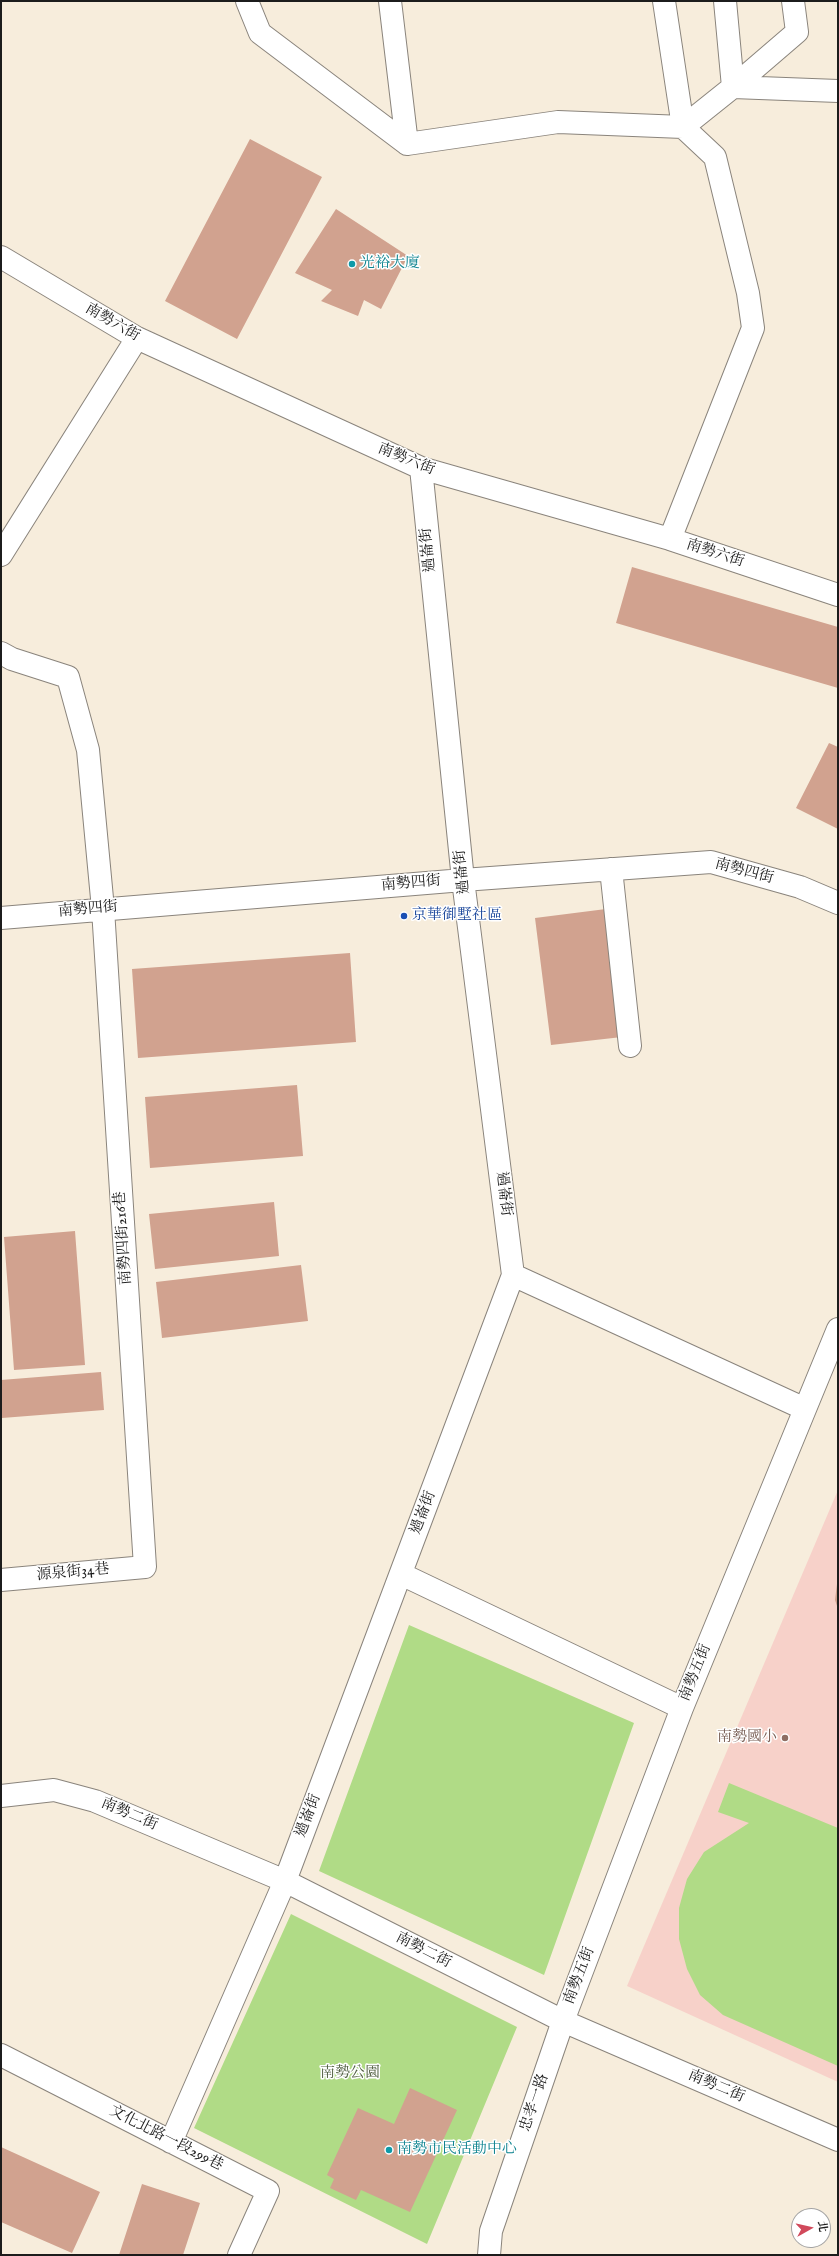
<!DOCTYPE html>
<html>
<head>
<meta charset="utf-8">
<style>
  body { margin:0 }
  #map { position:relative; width:839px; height:2256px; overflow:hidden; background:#f7eddc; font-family:"IM FELL English","Noto Serif TC",serif }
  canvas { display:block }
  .frame { position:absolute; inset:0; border:2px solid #1c1c1c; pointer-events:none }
  .north { position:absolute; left:791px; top:2208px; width:40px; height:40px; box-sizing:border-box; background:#fff; border:1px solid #a4a4a4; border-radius:50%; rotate:82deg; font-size:11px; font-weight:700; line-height:16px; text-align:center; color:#1c1c1c }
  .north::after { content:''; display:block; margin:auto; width:14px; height:18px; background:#d1495b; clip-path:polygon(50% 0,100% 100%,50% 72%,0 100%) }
</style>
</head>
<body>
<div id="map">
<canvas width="839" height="2256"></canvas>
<div class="frame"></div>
<div class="north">北</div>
</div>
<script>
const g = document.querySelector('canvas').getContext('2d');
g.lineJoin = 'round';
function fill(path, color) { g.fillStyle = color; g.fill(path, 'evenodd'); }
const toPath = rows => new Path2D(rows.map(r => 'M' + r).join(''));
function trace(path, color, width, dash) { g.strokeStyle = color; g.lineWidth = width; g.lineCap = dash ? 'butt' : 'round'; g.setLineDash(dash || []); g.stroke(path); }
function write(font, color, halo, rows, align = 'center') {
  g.font = font + ' "IM FELL English","Noto Serif TC",serif'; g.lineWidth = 3; g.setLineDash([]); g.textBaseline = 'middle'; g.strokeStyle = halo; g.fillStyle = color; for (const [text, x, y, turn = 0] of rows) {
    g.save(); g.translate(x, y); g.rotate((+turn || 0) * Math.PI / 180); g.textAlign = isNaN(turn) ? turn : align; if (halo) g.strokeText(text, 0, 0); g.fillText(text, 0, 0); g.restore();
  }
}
fill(toPath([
  [838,1490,838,2082,627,1986]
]), '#f7d1c9');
fill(toPath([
  [409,1625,634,1723,544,1975,319,1871],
  [729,1783,838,1828,838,2066,723,2015,700,1995,687,1969,679,1939,679,1908,687,1879,704,1852,749,1823,718,1812],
  [291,1914,517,2027,427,2244,194,2128]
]), '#b0db86');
fill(toPath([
  [250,139,322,177,237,339,165,301],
  [336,209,408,256,381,309,364,300,358,316,321,301,332,290,295,273],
  [632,567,838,627,838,688,616,623],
  [829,743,838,747,838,829,796,808],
  [606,909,622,1037,551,1045,535,918],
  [350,953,356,1042,138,1058,132,969],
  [297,1085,303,1156,150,1168,145,1097],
  [274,1202,279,1256,155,1269,149,1214],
  [75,1231,85,1365,14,1370,4,1237],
  [301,1265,308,1321,162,1338,156,1282],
  [101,1372,104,1410,2,1418,1,1380],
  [837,1584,838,1584,838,1609,835,1600],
  [410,2088,457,2110,410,2212,361,2190,356,2200,330,2188,334,2179,327,2175,358,2108,394,2124],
  [1,2147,100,2192,72,2253,1,2222],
  [142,2184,200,2203,183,2255,119,2255]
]), '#d1a28f');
const minor = toPath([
  [247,1,260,33,407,144,558,122,683,127,733,87,838,91],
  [390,1,407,144],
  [664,1,683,127,715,157,748,293,753,328,670,539],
  [725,1,733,87,797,32,793,1],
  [1,257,137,338,421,468,670,539,838,595],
  [1,555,137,338],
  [1,653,12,659,68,677,88,750,103,909,145,1567,1,1580],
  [611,869,630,1046],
  [1,918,463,880,711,862,800,887,838,903],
  [513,1275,805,1409],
  [401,1574,682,1708],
  [1,1796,54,1790,95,1801,285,1881,563,2021,838,2140],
  [1,2055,268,2191,239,2255],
  [171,2142,285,1881,513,1275,463,880,421,468],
  [489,2255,491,2231,563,2021,682,1708,838,1329]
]);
trace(minor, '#8a847c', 24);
trace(minor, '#fff', 22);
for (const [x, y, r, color] of [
  [352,264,4,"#0f9aa8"],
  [404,916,4,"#1a4fb4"],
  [785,1738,4,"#8d6e63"],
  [389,2150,4,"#0f9aa8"]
]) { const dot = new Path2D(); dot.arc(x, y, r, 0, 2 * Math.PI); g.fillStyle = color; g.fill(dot); trace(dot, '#fff', 1.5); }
write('15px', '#0d838f', '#fff', [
  ["光裕大廈",360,264],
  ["南勢市民活動中心",397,2150]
], 'left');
write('15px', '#1c1c1c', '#fff', [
  ["南勢六街",112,323,30],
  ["南勢六街",406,460,22],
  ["過崙街",429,550,-96],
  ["南勢六街",715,554,18],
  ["過崙街",463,872,-96],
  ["南勢四街",744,872,15],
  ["南勢四街",411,884,-5],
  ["南勢四街",88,910,-5],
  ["過崙街",503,1194,83],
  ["南勢四街216巷",124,1238,-94],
  ["過崙街",424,1513,-69],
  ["源泉街34巷",73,1573,-5],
  ["南勢五街",696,1673,-68],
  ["南勢二街",129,1815,23],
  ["過崙街",309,1816,-69],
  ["南勢二街",423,1951,27],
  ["南勢五街",580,1976,-69],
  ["南勢二街",716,2087,23],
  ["忠孝一路",535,2103,-71],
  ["文化北路一段299巷",166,2139,27]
]);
write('15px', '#164399', '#fff', [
  ["京華御墅社區",412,916]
], 'left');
write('15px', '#785e54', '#fff', [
  ["南勢國小",777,1738]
], 'right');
write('15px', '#505f41', '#fff', [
  ["南勢公園",350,2074]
]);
</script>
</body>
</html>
